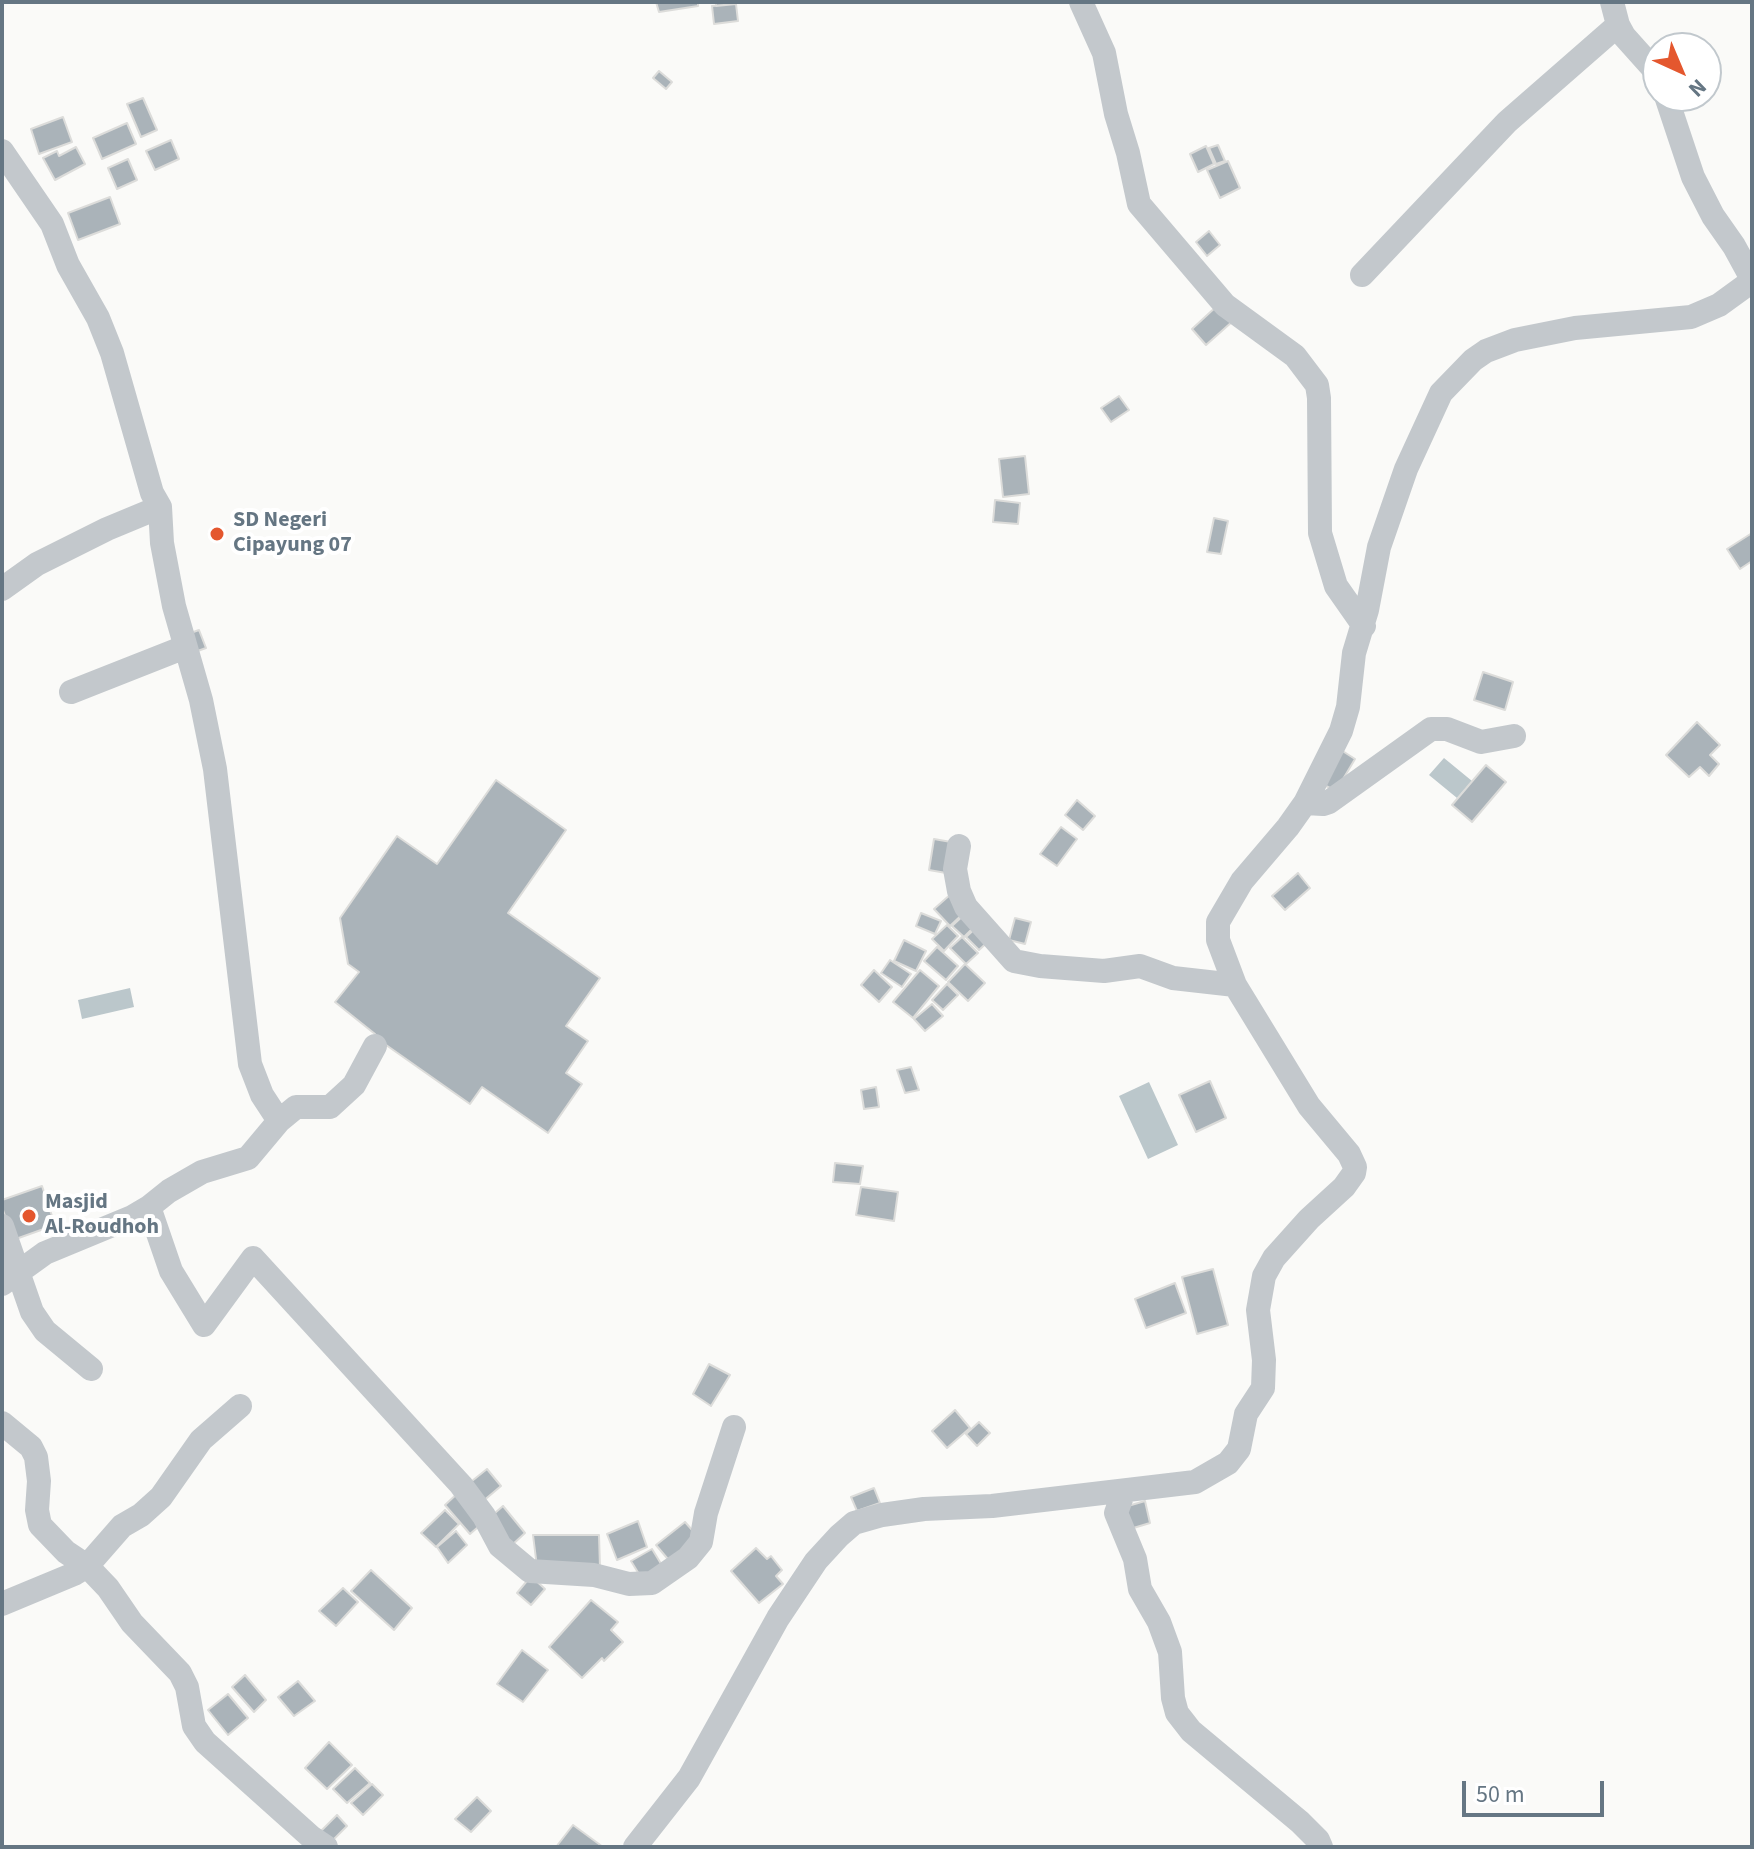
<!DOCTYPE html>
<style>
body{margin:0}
#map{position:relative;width:1754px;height:1849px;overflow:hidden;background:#fafaf8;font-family:"Source Sans 3",sans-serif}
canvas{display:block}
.frame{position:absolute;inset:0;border:4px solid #657683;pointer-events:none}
.north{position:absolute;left:1642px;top:32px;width:80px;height:80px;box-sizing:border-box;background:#fff;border:2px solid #c1c8cd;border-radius:50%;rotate:136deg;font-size:22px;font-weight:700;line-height:32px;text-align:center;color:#657683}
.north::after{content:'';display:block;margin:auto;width:28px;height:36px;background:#e4572e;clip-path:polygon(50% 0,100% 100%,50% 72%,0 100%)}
.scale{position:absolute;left:1462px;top:1781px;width:142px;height:36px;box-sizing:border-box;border:4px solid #657683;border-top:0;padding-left:10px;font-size:24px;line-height:28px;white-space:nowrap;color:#657683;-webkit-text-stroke:6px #fff;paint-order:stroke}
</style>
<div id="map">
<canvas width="1754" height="1849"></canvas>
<div class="frame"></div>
<div class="north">N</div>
<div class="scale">50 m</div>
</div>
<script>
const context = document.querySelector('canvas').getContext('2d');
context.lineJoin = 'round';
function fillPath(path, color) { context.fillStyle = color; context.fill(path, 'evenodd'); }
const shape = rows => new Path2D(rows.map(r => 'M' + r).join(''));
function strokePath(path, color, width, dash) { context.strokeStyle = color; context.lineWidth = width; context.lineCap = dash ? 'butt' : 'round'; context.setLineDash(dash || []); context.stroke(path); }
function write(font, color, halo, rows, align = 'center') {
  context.font = font + ' "Source Sans 3",sans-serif'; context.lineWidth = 8; context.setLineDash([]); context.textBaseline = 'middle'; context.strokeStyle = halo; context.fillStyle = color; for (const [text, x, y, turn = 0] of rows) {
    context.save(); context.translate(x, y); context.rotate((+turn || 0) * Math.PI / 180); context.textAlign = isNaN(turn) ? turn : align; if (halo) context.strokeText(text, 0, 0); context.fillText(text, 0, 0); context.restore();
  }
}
const water = shape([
 [1444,758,1472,781,1457,798,1429,775],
 [130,988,134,1007,82,1019,78,1000],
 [1149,1082,1178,1145,1148,1159,1119,1096]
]);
const building = shape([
 [656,2,698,2,698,6,659,12,656,2],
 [716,2,736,2,736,4,716,6,716,2],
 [736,4,738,21,714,24,712,6,736,4],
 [659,71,672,82,666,89,653,78,659,71],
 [143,98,157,130,141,137,127,104,143,98],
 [63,117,72,142,39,154,31,129,63,117],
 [127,123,136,144,102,159,93,138,127,123],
 [171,140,179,159,155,170,146,151,171,140],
 [1218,145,1225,161,1216,164,1209,148,1218,145],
 [1206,146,1214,164,1198,172,1190,154,1206,146],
 [76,147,85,164,55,180,43,158,57,151,59,156,76,147],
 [128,159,137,180,117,189,108,168,128,159],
 [1228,161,1240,188,1220,198,1207,170,1228,161],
 [110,197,120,224,78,240,68,213,110,197],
 [1209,231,1220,245,1207,256,1196,242,1209,231],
 [1218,305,1233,321,1206,345,1192,329,1218,305],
 [1119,396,1129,410,1111,422,1101,408,1119,396],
 [1025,456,1029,494,1003,497,999,459,1025,456],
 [995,500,1020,503,1018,524,993,522,995,500],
 [1214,518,1228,521,1221,554,1207,552,1214,518],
 [1752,533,1752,561,1740,569,1727,549,1752,533],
 [199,630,206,648,192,653,185,635,199,630],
 [1483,672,1513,682,1505,710,1474,700,1483,672],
 [1697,722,1720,745,1710,755,1719,764,1709,776,1700,767,1689,777,1666,755,1697,722],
 [1341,750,1355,759,1336,791,1322,784,1341,750],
 [1486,765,1506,782,1472,822,1452,805,1486,765],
 [496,780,566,830,508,913,600,978,566,1026,588,1041,566,1073,582,1084,548,1133,482,1087,470,1104,379,1040,375,1034,335,1002,359,972,348,964,340,918,397,836,437,864,496,780],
 [1077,800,1095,816,1083,830,1065,815,1077,800],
 [1061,827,1077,839,1057,866,1040,854,1061,827],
 [934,839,951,842,946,873,929,870,934,839],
 [1298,873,1310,888,1285,910,1272,896,1298,873],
 [951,894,967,910,950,926,934,909,951,894],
 [967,912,978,923,964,937,952,926,967,912],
 [921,913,941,921,935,934,916,926,921,913],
 [1015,918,1031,922,1025,944,1009,940,1015,918],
 [947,925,958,936,944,951,932,939,947,925],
 [979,925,992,938,979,950,966,937,979,925],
 [962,937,978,953,966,964,950,948,962,937],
 [904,940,926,951,916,971,894,961,904,940],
 [937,947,958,966,946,980,924,961,937,947],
 [890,960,911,974,902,987,881,973,890,960],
 [965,964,985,983,968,1001,948,982,965,964],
 [874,970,892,987,879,1002,861,985,874,970],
 [920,970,939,986,913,1018,893,1002,920,970],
 [947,984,958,995,943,1010,932,1000,947,984],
 [932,1004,943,1016,925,1031,914,1019,932,1004],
 [911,1067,919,1090,905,1093,897,1070,911,1067],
 [1210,1081,1226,1118,1196,1132,1179,1095,1210,1081],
 [876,1087,879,1107,864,1109,861,1090,876,1087],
 [835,1163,863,1166,860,1184,833,1182,835,1163],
 [42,1186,55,1225,13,1240,2,1207,2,1200,42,1186],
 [861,1187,898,1192,894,1221,856,1215,861,1187],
 [1213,1269,1228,1325,1197,1334,1182,1277,1213,1269],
 [1175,1283,1186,1313,1146,1328,1135,1299,1175,1283],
 [709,1364,730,1375,711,1406,693,1394,709,1364],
 [955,1410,970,1428,947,1448,932,1431,955,1410],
 [979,1422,990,1433,977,1446,966,1434,979,1422],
 [487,1469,501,1486,482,1502,467,1485,487,1469],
 [874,1488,880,1503,857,1511,851,1497,874,1488],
 [460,1491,485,1521,470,1534,445,1505,460,1491],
 [1145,1501,1150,1523,1130,1529,1121,1508,1145,1501],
 [503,1506,525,1533,511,1546,488,1519,503,1506],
 [445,1510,459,1524,436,1547,421,1533,445,1510],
 [638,1521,647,1547,617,1560,607,1534,638,1521],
 [685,1522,700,1539,672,1564,656,1545,685,1522],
 [456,1531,467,1545,448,1563,437,1547,456,1531],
 [533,1535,599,1535,600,1568,537,1567,533,1535],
 [756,1548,767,1559,771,1556,782,1570,776,1576,783,1584,759,1603,731,1571,756,1548],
 [652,1549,663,1567,642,1579,631,1561,652,1549],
 [371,1570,412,1608,394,1630,351,1591,371,1570],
 [531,1576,545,1589,531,1605,517,1593,531,1576],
 [343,1588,358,1602,336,1626,319,1611,343,1588],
 [591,1600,618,1622,611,1630,623,1642,604,1661,602,1658,582,1678,549,1647,591,1600],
 [522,1650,548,1670,523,1702,497,1684,522,1650],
 [245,1675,266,1700,254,1712,232,1687,245,1675],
 [298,1681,315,1701,294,1716,278,1697,298,1681],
 [228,1694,248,1718,228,1735,208,1710,228,1694],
 [329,1742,352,1765,327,1789,305,1768,329,1742],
 [355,1768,370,1783,347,1803,333,1789,355,1768],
 [372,1784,383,1795,363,1815,351,1803,372,1784],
 [477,1797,491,1811,471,1832,455,1819,477,1797],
 [337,1815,347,1826,331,1842,321,1831,337,1815],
 [573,1825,603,1847,556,1847,573,1825]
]);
const minor = shape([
 [1081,2,1104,53,1116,114,1128,153,1139,204,1225,305,1295,356,1317,385,1319,398,1320,533,1336,586,1364,626],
 [1612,2,1618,25,1624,36,1658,74],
 [1666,96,1693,177,1713,216,1734,246,1752,279],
 [2,151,52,224,68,265,98,318,112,353,152,493,160,507,162,543,174,606,201,700,215,769,250,1064,262,1095,279,1121],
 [1362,275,1507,122,1618,25],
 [2,589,37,564,107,529,160,507],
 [71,692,185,647],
 [1305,803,1323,804,1329,802,1431,729,1447,729,1481,742,1514,736],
 [959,846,955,869,959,891,966,907,1014,961,1040,966,1104,971,1140,966,1173,978,1235,985],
 [149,1207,171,1271,204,1325,253,1258,461,1485,484,1516,500,1546,530,1571,594,1575,629,1584,652,1583,688,1558,701,1542,706,1513,734,1427],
 [2,1226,32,1312,45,1331,91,1369],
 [2,1284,45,1253,132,1217,149,1207,169,1191,202,1172,248,1158,279,1121,296,1107,330,1107,354,1085,375,1046],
 [2,1423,31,1447,36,1457,39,1481,37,1510,40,1525,66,1552,87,1566,108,1588,132,1623,180,1673,187,1687,194,1726,205,1742,311,1837,326,1847],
 [1124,1491,1116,1513,1135,1559,1140,1589,1159,1622,1170,1652,1173,1698,1177,1713,1191,1731,1300,1822,1318,1840,1321,1847],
 [2,1604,74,1574,87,1566,122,1526,141,1515,161,1497,201,1440,240,1406],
 [635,1847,689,1778,778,1618,816,1561,839,1536,854,1523,882,1515,924,1509,992,1506,1195,1482,1228,1463,1239,1449,1246,1414,1263,1388,1264,1360,1258,1310,1264,1276,1274,1258,1309,1219,1344,1187,1354,1173,1355,1167,1349,1154,1309,1106,1235,985,1218,940,1218,922,1242,881,1288,827,1305,803,1341,731,1348,707,1354,653,1367,610,1379,547,1406,469,1441,393,1473,360,1486,351,1515,340,1575,328,1691,317,1719,305,1752,281]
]);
const markers = [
 [217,534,8,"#e4572e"],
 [29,1216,8,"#e4572e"]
];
const poiNames = [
 ["SD Negeri",233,521],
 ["Cipayung 07",233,546],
 ["Masjid",45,1203],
 ["Al-Roudhoh",45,1228]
];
fillPath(water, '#bbc7cb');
fillPath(building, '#aab3b9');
strokePath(building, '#dcdcda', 2);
strokePath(minor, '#c3c8cc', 24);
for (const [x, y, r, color] of markers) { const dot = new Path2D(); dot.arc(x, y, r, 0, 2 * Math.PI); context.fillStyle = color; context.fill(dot); strokePath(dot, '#fff', 3); }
write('bold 22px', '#657683', '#fff', poiNames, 'left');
</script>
